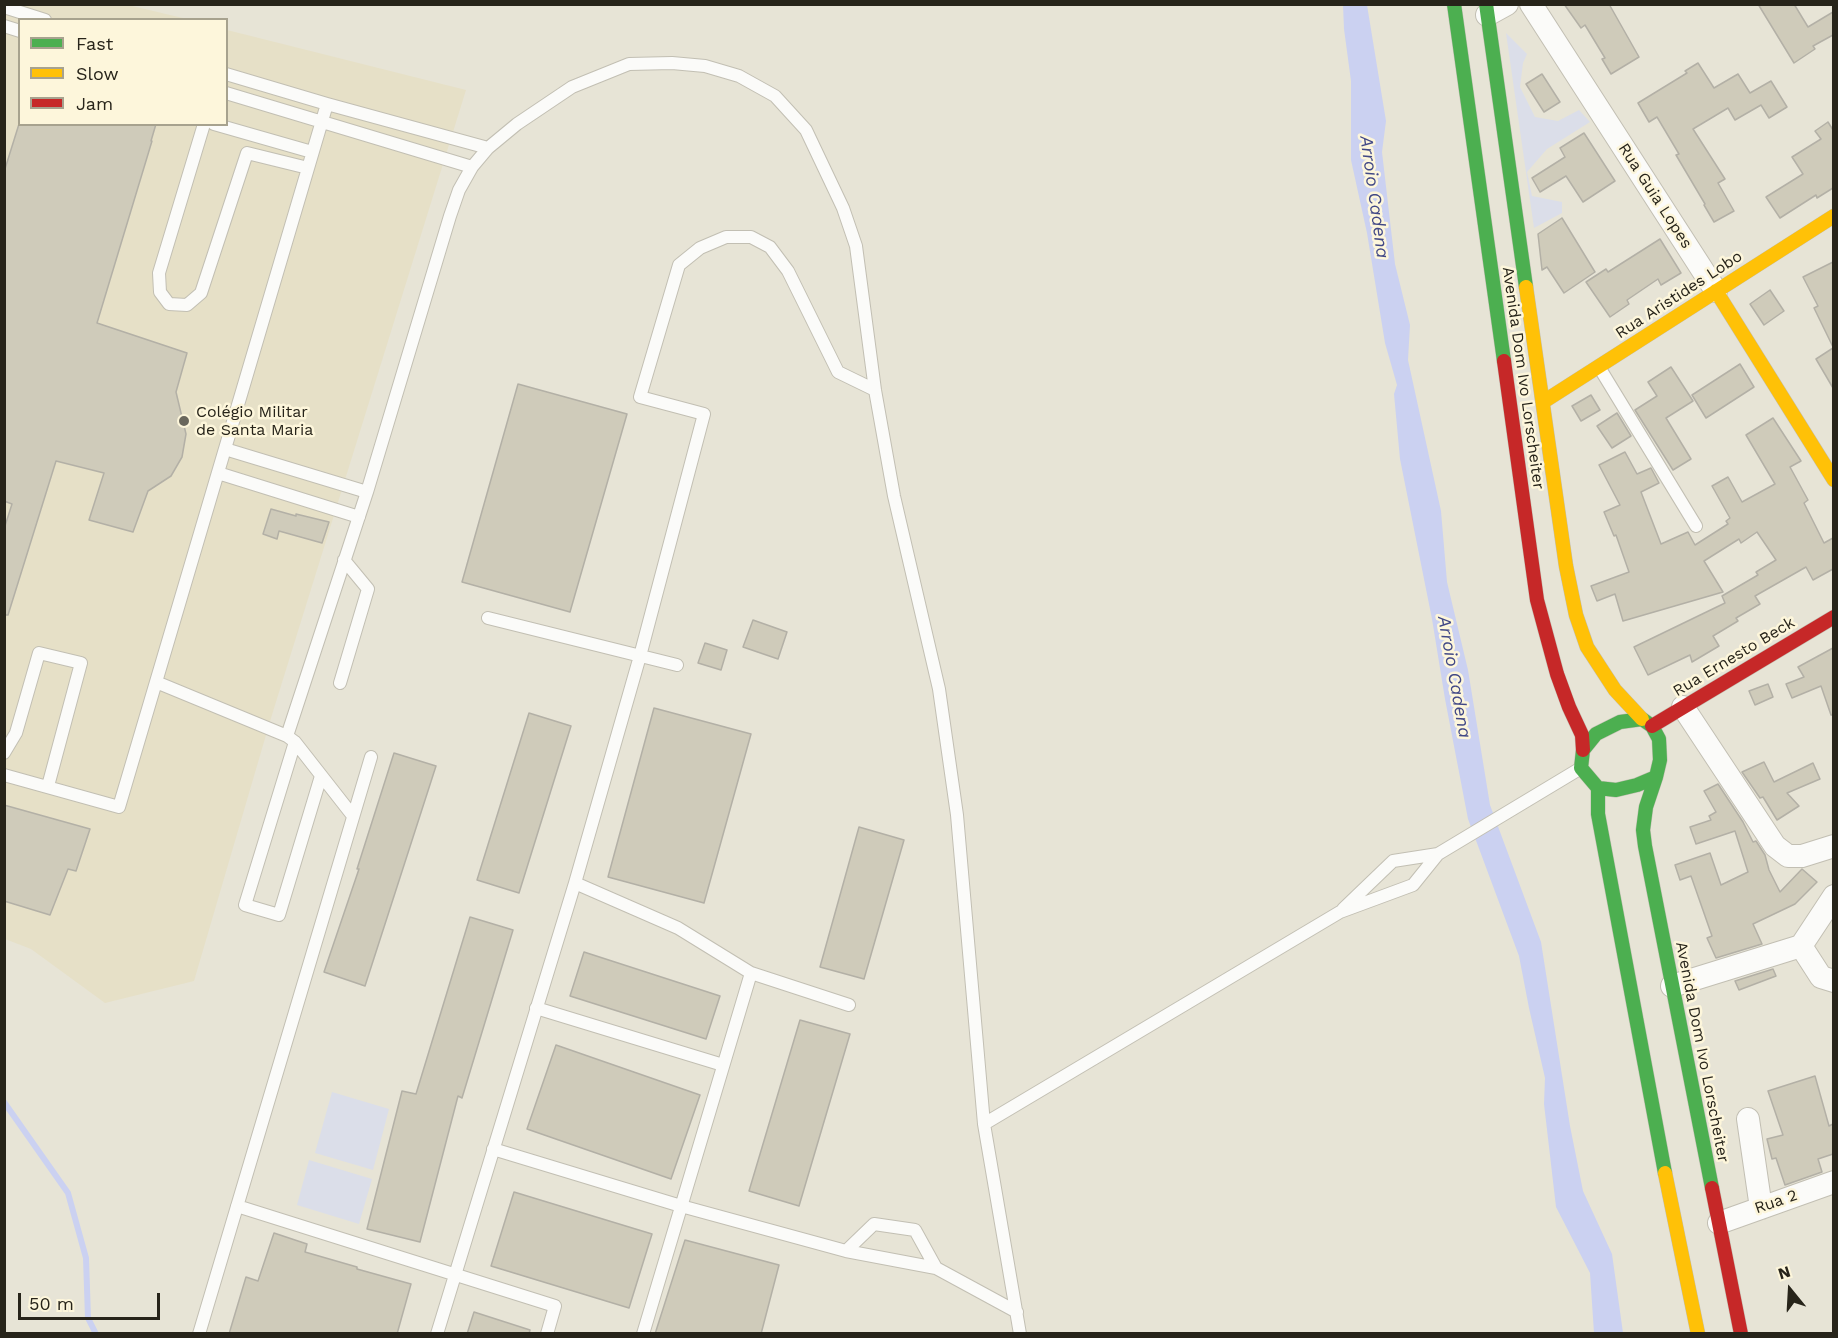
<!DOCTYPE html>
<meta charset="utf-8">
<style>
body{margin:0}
#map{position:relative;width:1838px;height:1338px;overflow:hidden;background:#e7e4d6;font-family:"Work Sans",sans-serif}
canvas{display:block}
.frame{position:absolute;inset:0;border:6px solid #27241a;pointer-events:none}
.legend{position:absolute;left:18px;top:18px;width:210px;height:108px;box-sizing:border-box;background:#fdf6db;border:2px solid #a7a28e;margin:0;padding:8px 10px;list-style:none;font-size:18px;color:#27241a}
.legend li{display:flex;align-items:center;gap:12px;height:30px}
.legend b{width:30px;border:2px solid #a7a28e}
.north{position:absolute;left:1760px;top:1260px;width:60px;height:60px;-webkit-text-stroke:4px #fdf6db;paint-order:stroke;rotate:342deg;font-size:16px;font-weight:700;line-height:24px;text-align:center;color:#27241a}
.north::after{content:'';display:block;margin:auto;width:21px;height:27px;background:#27241a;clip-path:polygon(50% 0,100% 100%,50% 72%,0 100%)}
.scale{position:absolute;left:18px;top:1293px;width:142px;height:27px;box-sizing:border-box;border:3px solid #27241a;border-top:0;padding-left:8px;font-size:18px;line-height:21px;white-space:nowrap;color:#27241a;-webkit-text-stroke:4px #fdf6db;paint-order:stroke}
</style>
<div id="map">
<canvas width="1838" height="1338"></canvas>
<div class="frame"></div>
<ul class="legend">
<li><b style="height:8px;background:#4caf50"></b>Fast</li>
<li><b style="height:8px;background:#ffc107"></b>Slow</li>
<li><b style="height:8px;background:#c62828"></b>Jam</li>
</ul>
<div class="north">N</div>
<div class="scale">50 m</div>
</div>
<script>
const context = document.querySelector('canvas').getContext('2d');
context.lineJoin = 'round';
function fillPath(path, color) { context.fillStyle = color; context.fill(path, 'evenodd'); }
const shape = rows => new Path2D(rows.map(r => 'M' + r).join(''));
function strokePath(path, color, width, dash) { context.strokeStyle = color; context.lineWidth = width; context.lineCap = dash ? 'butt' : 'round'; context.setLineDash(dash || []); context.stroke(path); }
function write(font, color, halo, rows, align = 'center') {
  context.font = font + ' "Work Sans",sans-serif'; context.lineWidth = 5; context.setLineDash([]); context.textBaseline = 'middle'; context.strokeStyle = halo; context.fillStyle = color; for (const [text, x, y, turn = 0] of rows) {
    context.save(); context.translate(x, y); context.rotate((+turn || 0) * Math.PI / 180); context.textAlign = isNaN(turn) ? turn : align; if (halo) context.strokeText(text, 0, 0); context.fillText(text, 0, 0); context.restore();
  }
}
const built = shape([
 [4,5,128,5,187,19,20,20,20,124,226,124,227,30,466,90,271,718,194,981,105,1003,31,949,5,939]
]);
const green = shape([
 [1506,33,1527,54,1523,63,1520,87,1535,117,1558,121,1579,110,1590,122,1547,149,1527,172,1532,196,1562,202,1562,213,1534,228],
 [332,1092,389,1109,373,1170,315,1153],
 [309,1160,372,1179,359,1224,297,1205]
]);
const water = shape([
 [1343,5,1367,5,1386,121,1382,152,1395,264,1410,325,1408,360,1441,511,1447,582,1468,670,1490,805,1541,942,1570,1126,1583,1191,1612,1254,1623,1333,1594,1333,1590,1273,1556,1207,1544,1104,1545,1078,1529,1008,1519,956,1468,819,1445,699,1432,619,1400,459,1394,394,1397,385,1385,343,1367,233,1351,160,1351,81,1344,29]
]);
const stream = shape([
 [4,1102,68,1193,86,1258,88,1318,96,1334]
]);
const building = shape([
 [1564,4,1609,4,1639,57,1611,74,1602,59,1605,58,1585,25,1581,28,1564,4],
 [1758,4,1794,4,1808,27,1833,12,1833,35,1813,46,1815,49,1794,63,1758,4],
 [1698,63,1714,88,1738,74,1750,93,1771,81,1787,107,1769,118,1761,105,1735,120,1728,108,1693,129,1725,179,1718,183,1734,211,1714,222,1704,205,1705,204,1676,155,1679,154,1657,117,1649,122,1638,103,1687,73,1685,71,1698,63],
 [1542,74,1560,102,1544,112,1526,84,1542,74],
 [1828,122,1833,130,1833,188,1817,198,1816,195,1780,218,1766,197,1803,174,1792,157,1821,139,1815,131,1828,122],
 [19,124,156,124,151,141,152,141,97,323,187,353,176,392,186,434,182,457,171,476,148,491,133,532,89,520,104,473,56,461,8,615,4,615,4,529,12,504,4,501,4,172,19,124],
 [1584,133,1615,181,1583,202,1566,176,1540,192,1532,178,1565,157,1560,148,1584,133],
 [1562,218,1595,272,1564,293,1547,267,1542,270,1538,234,1562,218],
 [1660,239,1681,273,1661,285,1658,279,1627,300,1629,304,1610,317,1586,282,1606,269,1608,272,1660,239],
 [1833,262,1833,347,1814,308,1818,306,1803,277,1833,262],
 [1770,290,1784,311,1764,325,1750,304,1770,290],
 [1833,348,1833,388,1816,359,1833,348],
 [1740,364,1754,387,1706,418,1692,395,1740,364],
 [1671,367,1693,401,1666,418,1691,459,1673,470,1635,410,1657,396,1648,382,1671,367],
 [518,384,627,414,570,612,462,582,518,384],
 [1591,395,1600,410,1581,421,1572,406,1591,395],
 [1617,413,1631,436,1612,448,1597,426,1617,413],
 [1773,418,1801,461,1790,467,1808,500,1804,503,1824,543,1833,538,1833,569,1813,580,1806,567,1755,596,1760,604,1736,618,1738,621,1713,636,1719,646,1692,662,1690,655,1648,675,1634,647,1725,603,1722,596,1758,575,1756,572,1776,560,1757,532,1741,543,1739,539,1704,561,1723,592,1623,621,1615,594,1597,601,1591,586,1629,572,1616,535,1614,536,1604,512,1620,505,1599,465,1625,452,1637,474,1651,468,1659,483,1641,492,1661,544,1688,532,1695,545,1728,524,1726,521,1730,518,1712,486,1728,477,1742,502,1775,484,1746,435,1773,418],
 [271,509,296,516,296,514,329,522,322,543,279,531,277,539,263,534,271,509],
 [753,620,787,632,778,659,743,647,753,620],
 [705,643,727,650,721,670,698,663,705,643],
 [1833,648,1833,715,1831,715,1821,686,1792,698,1786,684,1804,677,1798,667,1833,648],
 [1768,684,1773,697,1755,705,1749,691,1768,684],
 [654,708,751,734,704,903,608,877,654,708],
 [529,713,571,726,519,893,477,880,529,713],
 [394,753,436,766,365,986,324,972,359,869,357,869,394,753],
 [1764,762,1774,782,1813,763,1820,779,1787,793,1799,806,1777,820,1763,797,1760,798,1742,772,1764,762],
 [1718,784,1743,822,1753,842,1756,841,1765,855,1769,870,1780,892,1802,869,1817,882,1795,904,1753,924,1762,944,1716,958,1707,938,1712,936,1691,876,1680,880,1675,865,1710,853,1721,885,1748,872,1735,831,1696,844,1690,827,1711,820,1709,816,1716,812,1704,791,1718,784],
 [4,805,90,829,76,871,68,869,50,915,4,901,4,805],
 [859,827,904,840,864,979,820,967,859,827],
 [470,917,513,930,462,1098,458,1096,420,1242,367,1229,402,1091,416,1094,470,917],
 [584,952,720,996,706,1039,570,996,584,952],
 [1773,969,1776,976,1739,990,1735,981,1773,969],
 [800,1020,850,1034,799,1206,749,1191,800,1020],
 [556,1045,700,1095,671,1179,527,1129,556,1045],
 [1815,1076,1829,1126,1833,1124,1833,1154,1818,1159,1822,1172,1785,1185,1776,1158,1772,1159,1767,1139,1783,1135,1768,1091,1815,1076],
 [514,1192,652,1234,629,1308,491,1266,514,1192],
 [274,1233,307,1244,305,1252,357,1267,357,1269,411,1284,397,1334,229,1334,246,1277,258,1281,274,1233],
 [685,1240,779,1265,761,1334,655,1334,685,1240],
 [474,1312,530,1330,529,1334,467,1334,474,1312]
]);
const lane = shape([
 [4,7,45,20],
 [4,26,20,31],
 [226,74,327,104,488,148],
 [226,93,472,167],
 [204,124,159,273,160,292,169,304,187,305,201,293,247,153,308,168],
 [214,124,312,152],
 [1599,367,1696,526],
 [225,449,367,492],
 [218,473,359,517],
 [488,618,677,665],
 [156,682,287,736,295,742,353,816],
 [340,683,368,589,344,560],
 [287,736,367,492,450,216,459,190,472,167,488,148,517,124,572,87,629,64,672,63,705,66,739,76,775,96,806,130,843,208,856,246,875,390,894,496,939,689,957,815,984,1124,1020,1334],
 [295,742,245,905,279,915,321,776],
 [4,753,16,733,39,653,81,663,48,786],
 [4,775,119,807,327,104],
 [575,883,678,928,751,973,849,1005],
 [1343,909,1393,861,1438,854,1581,768],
 [536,1008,723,1065],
 [984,1124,1340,912,1413,885,1438,854],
 [493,1149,681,1206,846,1251,936,1268,1017,1312],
 [237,1206,555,1306,547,1334],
 [846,1251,874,1224,915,1230,936,1268],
 [199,1334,371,757],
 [437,1334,575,883,640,656,704,414,640,397,679,265,700,248,726,237,751,237,770,247,788,271,838,372,875,390],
 [643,1334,751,973]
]);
const street = shape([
 [1531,4,1716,291],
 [1487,15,1507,4],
 [1683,707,1775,846,1788,856,1802,856,1834,846],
 [1801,946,1821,977,1834,981],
 [1672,986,1801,946,1834,896],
 [1748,1119,1761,1208],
 [1719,1223,1834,1182]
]);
const fast = shape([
 [1454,4,1504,361],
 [1486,4,1526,287],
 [1642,719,1652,726,1659,739,1660,760,1656,777,1637,785,1616,790,1598,788,1581,768,1583,750,1596,734,1620,722,1642,719],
 [1656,777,1646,807,1643,830,1645,846,1712,1188],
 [1598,788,1598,814,1665,1173]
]);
const slow = shape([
 [1526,287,1566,566,1576,615,1587,647,1615,690,1642,719],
 [1716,291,1834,480],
 [1543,402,1834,216],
 [1665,1173,1698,1334]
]);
const jam = shape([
 [1504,361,1537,600,1557,674,1569,707,1582,735,1583,750],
 [1652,726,1834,617],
 [1712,1188,1741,1334]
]);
const markers = [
 [184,421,6,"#6a675c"]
];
const streetNames = [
 ["Rua Guia Lopes",1655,196,57],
 ["Rua Aristides Lobo",1679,295,-33],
 ["Avenida Dom Ivo Lorscheiter",1523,378,82],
 ["Rua Ernesto Beck",1734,657,-31],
 ["Avenida Dom Ivo Lorscheiter",1702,1052,79],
 ["Rua 2",1776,1202,-19]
];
const poiNames = [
 ["Colégio Militar",196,412],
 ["de Santa Maria",196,430]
];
const waterNames = [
 ["Arroio Cadena",1374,197,82],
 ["Arroio Cadena",1454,677,80]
];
fillPath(built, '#e6e0c7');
fillPath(green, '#dbdee9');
fillPath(water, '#cbd1f1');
strokePath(stream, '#cbd1f1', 6);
fillPath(building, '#cfcbba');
strokePath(building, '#b3b0a6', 1.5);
strokePath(lane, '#c2bfb3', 14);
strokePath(street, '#c2bfb3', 24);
strokePath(fast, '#c2bfb3', 15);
strokePath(slow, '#c2bfb3', 15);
strokePath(jam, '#c2bfb3', 15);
strokePath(lane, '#fbfbf9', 12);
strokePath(street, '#fbfbf9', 22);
strokePath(fast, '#4caf50', 14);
strokePath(slow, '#ffc107', 14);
strokePath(jam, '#c62828', 14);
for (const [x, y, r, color] of markers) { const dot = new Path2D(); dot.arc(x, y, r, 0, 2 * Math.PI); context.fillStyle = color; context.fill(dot); strokePath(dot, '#fdf6db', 2); }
write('16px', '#27241a', '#fdf6db', streetNames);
write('16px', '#27241a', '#fdf6db', poiNames, 'left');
write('italic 18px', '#414886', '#fdf6db', waterNames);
</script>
